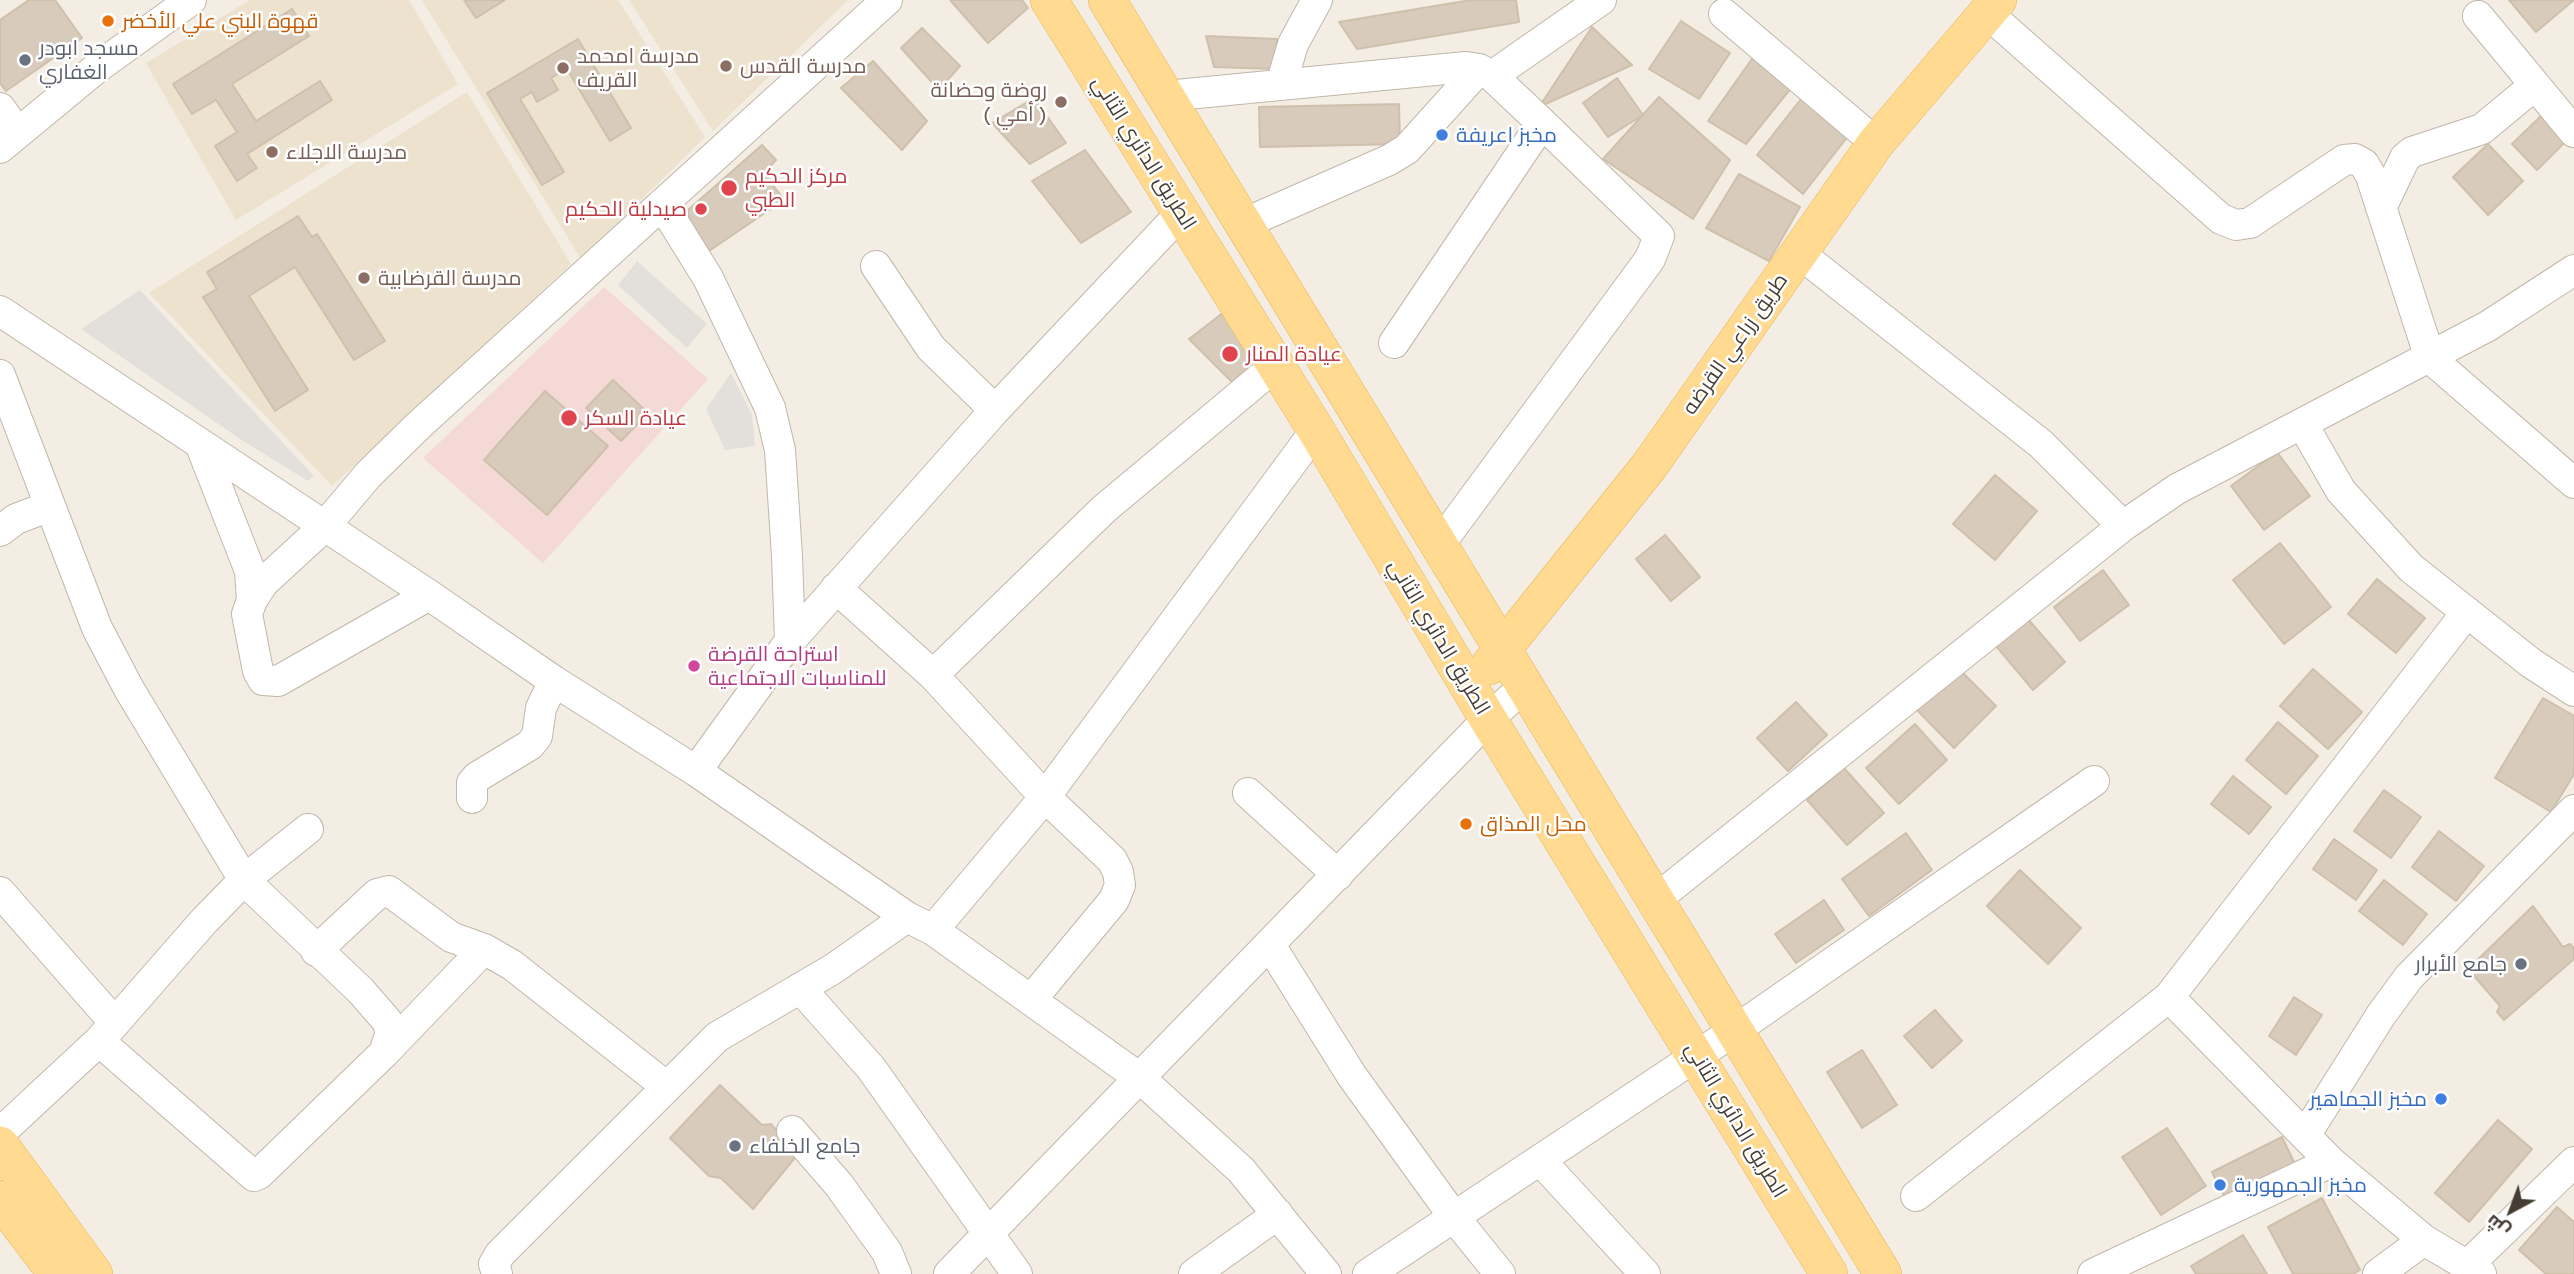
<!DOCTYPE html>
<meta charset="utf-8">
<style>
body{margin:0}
#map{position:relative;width:2574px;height:1274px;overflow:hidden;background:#f3ede4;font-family:"Golos Text",Cairo,sans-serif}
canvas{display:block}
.north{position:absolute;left:2476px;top:1176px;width:70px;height:70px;-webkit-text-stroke:5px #fff;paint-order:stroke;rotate:221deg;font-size:19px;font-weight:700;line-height:28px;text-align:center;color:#453d33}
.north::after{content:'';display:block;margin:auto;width:24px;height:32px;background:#453d33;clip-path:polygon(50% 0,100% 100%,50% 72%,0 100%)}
</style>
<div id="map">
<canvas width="2574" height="1274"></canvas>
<div class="north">ش</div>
</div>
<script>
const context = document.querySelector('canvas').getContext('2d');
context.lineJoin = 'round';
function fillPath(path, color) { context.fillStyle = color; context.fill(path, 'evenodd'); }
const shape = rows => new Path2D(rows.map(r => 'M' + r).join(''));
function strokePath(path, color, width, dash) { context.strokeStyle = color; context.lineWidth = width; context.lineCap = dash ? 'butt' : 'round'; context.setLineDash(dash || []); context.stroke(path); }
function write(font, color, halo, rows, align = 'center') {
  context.font = font + ' "Golos Text",Cairo,sans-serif'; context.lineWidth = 5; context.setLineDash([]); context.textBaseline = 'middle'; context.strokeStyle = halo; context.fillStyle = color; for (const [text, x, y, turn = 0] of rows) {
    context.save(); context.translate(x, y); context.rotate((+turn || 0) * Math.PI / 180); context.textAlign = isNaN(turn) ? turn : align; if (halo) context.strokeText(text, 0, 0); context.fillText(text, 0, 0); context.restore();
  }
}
const education = shape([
 [250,0,409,0,458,84,236,220,146,63],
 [422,0,618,0,705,137,581,259],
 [629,0,848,0,713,131],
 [467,92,571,264,332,486,149,293]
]);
const medical = shape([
 [604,287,708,379,543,563,423,458]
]);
const parking = shape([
 [637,261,707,324,687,348,618,285],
 [140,290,314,476,308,481,240,439,81,329],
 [731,373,752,415,755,446,725,450,706,409]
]);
const building = shape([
 [29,0,55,0,82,38,6,91,0,83,0,20,29,0],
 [464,0,505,0,476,18,464,0],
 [950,0,1022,0,1028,8,988,43,950,0],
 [1471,0,1516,0,1519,22,1357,49,1339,22,1471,0],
 [2509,0,2574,0,2536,32,2509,0],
 [292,9,309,36,232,84,256,121,320,81,332,100,247,154,257,168,237,181,215,146,237,132,216,100,192,114,173,84,292,9],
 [1681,21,1730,53,1699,99,1649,69,1681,21],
 [1592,27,1632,65,1539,107,1592,27],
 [922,28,960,66,939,90,901,48,922,28],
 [1206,36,1277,39,1276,69,1214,67,1206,36],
 [578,39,631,128,610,141,567,69,551,78,558,90,537,102,532,92,520,99,564,172,542,185,487,93,578,39],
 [1754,56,1796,82,1746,144,1708,121,1754,56],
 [873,61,927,121,902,150,841,88,873,61],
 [1617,78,1643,115,1608,137,1583,103,1617,78],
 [1805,94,1852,131,1803,194,1757,155,1805,94],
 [1659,97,1730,160,1693,219,1603,159,1659,97],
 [1034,98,1066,143,1030,164,992,123,1034,98],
 [1399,104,1400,144,1260,147,1259,107,1399,104],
 [2542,115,2567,140,2537,170,2512,144,2542,115],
 [2488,144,2523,181,2488,215,2453,177,2488,144],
 [762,145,776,160,764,173,784,200,709,251,690,221,688,210,762,145],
 [1085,150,1131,212,1081,243,1032,181,1085,150],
 [1739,174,1800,207,1769,261,1706,228,1739,174],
 [298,216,312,237,317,234,385,341,354,360,295,267,249,296,308,390,275,411,203,297,217,289,207,272,298,216],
 [1228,309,1264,368,1241,391,1189,339,1228,309],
 [613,380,648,413,621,441,586,408,613,380],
 [545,391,608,446,547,515,484,460,545,391],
 [2277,452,2310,496,2264,530,2231,486,2277,452],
 [1995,475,2037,511,1995,560,1953,524,1995,475],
 [1665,535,1700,577,1671,601,1636,559,1665,535],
 [2280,543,2331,607,2284,644,2233,580,2280,543],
 [2103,570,2129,605,2080,641,2054,607,2103,570],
 [2377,579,2425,618,2396,653,2348,614,2377,579],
 [2028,619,2065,662,2033,690,1996,646,2028,619],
 [1958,668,1996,706,1954,748,1916,709,1958,668],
 [2313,669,2362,712,2328,749,2280,706,2313,669],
 [2543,698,2574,716,2574,774,2551,812,2495,778,2543,698],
 [1796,702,1827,735,1788,771,1757,738,1796,702],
 [2278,722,2318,756,2286,794,2246,760,2278,722],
 [1915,724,1947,760,1899,804,1866,768,1915,724],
 [1844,768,1884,813,1847,845,1807,800,1844,768],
 [2233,776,2271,807,2249,834,2211,804,2233,776],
 [2384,790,2421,817,2391,858,2354,831,2384,790],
 [2439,831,2484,866,2456,901,2412,867,2439,831],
 [1906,833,1932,870,1869,916,1842,879,1906,833],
 [2334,839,2377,870,2356,900,2313,869,2334,839],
 [2020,870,2081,928,2048,964,1987,906,2020,870],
 [2384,880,2427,914,2403,945,2359,911,2384,880],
 [1824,900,1844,930,1796,963,1775,934,1824,900],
 [2533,906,2563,947,2570,944,2574,948,2574,959,2504,1020,2497,1012,2500,1006,2468,969,2533,906],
 [2294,997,2322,1015,2296,1055,2269,1036,2294,997],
 [1935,1010,1962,1041,1932,1068,1904,1036,1935,1010],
 [1862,1050,1897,1105,1862,1128,1827,1072,1862,1050],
 [720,1085,762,1125,771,1124,798,1154,753,1209,721,1178,709,1176,670,1138,720,1085],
 [2498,1120,2532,1149,2469,1222,2435,1193,2498,1120],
 [2167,1128,2206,1186,2161,1215,2122,1157,2167,1128],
 [2282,1137,2295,1164,2225,1198,2212,1172,2282,1137],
 [2322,1198,2360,1270,2353,1274,2293,1274,2268,1227,2322,1198],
 [2557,1207,2574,1222,2574,1274,2546,1274,2519,1250,2557,1207],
 [2243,1235,2267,1274,2196,1274,2191,1266,2243,1235]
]);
const minor = shape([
 [1986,12,2221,219,2236,225,2250,223,2344,160,2355,159,2364,164,2371,176,2430,358,2574,483],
 [1724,14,1876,143],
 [2478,16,2574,132],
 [1492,76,1601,0],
 [1281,85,1293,44,1317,0],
 [1166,96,1466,67,1479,69,1492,76,1542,123],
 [0,108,17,132],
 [0,148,98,67,191,0],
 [662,204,708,278,770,408,780,450,787,556,790,641,696,771],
 [2381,208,2405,158,2412,152,2482,129,2535,85],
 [1243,224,1389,160,1407,149,1479,69],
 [1799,253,2041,444,2123,526],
 [876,266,931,348,995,410],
 [0,311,429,595,554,681,696,771,907,917,933,930,1141,1079,1241,1170,1326,1274],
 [1394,343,1542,123,1659,236,1650,259,1439,545],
 [0,375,97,628,129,689,244,880,361,991,387,1021,391,1032,384,1053],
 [2303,425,2341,491,2411,568,2531,663,2574,691],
 [201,446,250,571,252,600],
 [0,531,16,519,50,506],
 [836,588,933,675,1045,797,1112,860,1118,872,1120,885,1114,900,1031,1000],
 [429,595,278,681,263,680,258,671,247,614,252,600,263,583,325,526,368,475,418,426,887,0],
 [790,641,995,410,1182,212],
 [933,675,1104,509,1275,366],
 [1248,793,1338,875],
 [472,798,472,783,477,777,530,745,537,736,541,708,554,681],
 [0,892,115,1023],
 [1655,900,2123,526,2177,489,2488,326,2574,270],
 [933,930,1045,797,1316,430],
 [1270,945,1352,1076,1454,1217,1500,1274],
 [316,951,377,894,389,891,451,937,484,949,512,965,667,1087],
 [800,988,871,1068,1017,1274],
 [2169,997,2331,1162,2424,1240,2481,1274],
 [99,1041,254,1176,259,1174,384,1053,484,949],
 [792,1131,839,1185,887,1252,896,1274],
 [0,1133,99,1041,204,921,244,880,308,829],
 [2306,1134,2381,1015,2409,977,2574,810],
 [1540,1160,1645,1274],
 [1916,1196,2169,997,2467,612],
 [2468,1265,2574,1162],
 [497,1274,494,1264,500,1254,717,1037,833,969,907,917],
 [949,1274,1488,719,1525,686],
 [1194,1274,1278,1214],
 [1368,1274,1734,1031,2094,781],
 [2093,1274,2331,1162],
 [2378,1274,2424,1240]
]);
const major = shape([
 [1049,0,1316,430,1488,719,1829,1274],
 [1107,0,1883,1274],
 [1489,666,1650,465,1876,143,1998,0],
 [0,1145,94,1274],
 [0,1199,57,1274]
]);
const markers = [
 [108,21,7,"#e8710a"],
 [25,60,7,"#6b7280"],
 [726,66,7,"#8d6e63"],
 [563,68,7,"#8d6e63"],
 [1061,102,7,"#8d6e63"],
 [1442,135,7,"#3f7fe0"],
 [272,152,7,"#8d6e63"],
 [729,188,9,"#e0444e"],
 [701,209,7,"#e0444e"],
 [364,278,7,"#8d6e63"],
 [1230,354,9,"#e0444e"],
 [569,418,9,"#e0444e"],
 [694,666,7,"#d1479c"],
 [1466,824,7,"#e8710a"],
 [2521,964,7,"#6b7280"],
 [2441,1099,7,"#3f7fe0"],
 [735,1146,7,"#6b7280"],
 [2220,1185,7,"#3f7fe0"]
];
const foodNames = [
 ["قهوة البني علي الأخضر",122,21],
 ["محل المذاق",1480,824]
];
const worshipNames = [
 ["مسجد ابودر",39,48],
 ["الغفاري",39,72],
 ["جامع الأبرار",2507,964,"right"],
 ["جامع الخلفاء",749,1146]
];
const educationNames = [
 ["مدرسة امحمد",577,56],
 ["القريف",577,80],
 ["مدرسة القدس",740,66],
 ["روضة وحضانة",1047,90,"right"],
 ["( أمي )",1047,114,"right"],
 ["مدرسة الاجلاء",286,152],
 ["مدرسة القرضابية",378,278]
];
const shopNames = [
 ["مخبز اعريفة",1456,135],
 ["مخبز الجماهير",2427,1099,"right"],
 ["مخبز الجمهورية",2234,1185]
];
const streetNames = [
 ["الطريق الدائري الثاني",1144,153,58],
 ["طريق زراعي القرضه",1735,344,-55],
 ["الطريق الدائري الثاني",1439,637,59],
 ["الطريق الدائري الثاني",1736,1120,59]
];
const healthNames = [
 ["مركز الحكيم",745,176],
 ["الطبي",745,200],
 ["صيدلية الحكيم",687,209,"right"],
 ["عيادة المنار",1246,354],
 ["عيادة السكر",585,418]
];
const hotelNames = [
 ["استراحة القرضة",708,654],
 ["للمناسبات الاجتماعية",708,678]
];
fillPath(education, '#ece2cd');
fillPath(medical, '#f4d9d6');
fillPath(parking, '#e3e0dc');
fillPath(building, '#d8cbbc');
strokePath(building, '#cfc0ac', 2);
strokePath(minor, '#c1b7a9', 32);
strokePath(major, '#e8b75d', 38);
strokePath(minor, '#fff', 30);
strokePath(major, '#ffda90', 37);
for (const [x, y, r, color] of markers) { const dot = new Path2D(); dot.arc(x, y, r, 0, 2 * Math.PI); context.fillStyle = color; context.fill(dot); strokePath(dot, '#fff', 2.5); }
write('21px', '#c56008', '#fff', foodNames, 'left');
write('21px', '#5b616d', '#fff', worshipNames, 'left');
write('21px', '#785e54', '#fff', educationNames, 'left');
write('21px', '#366cbe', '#fff', shopNames, 'left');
write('21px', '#453d33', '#fff', streetNames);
write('21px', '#be3a42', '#fff', healthNames, 'left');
write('21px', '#b23c85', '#fff', hotelNames, 'left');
</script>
